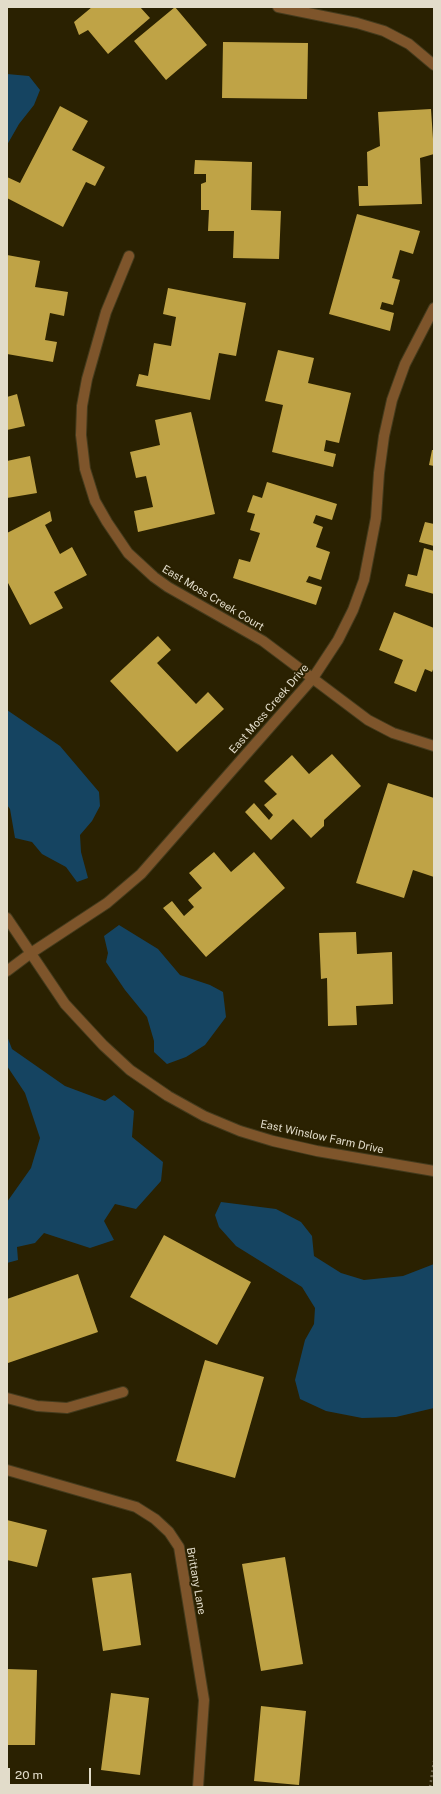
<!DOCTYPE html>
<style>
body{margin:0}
#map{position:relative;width:441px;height:1794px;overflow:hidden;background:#2a2101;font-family:"Public Sans",sans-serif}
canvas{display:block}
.frame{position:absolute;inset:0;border:8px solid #e2dcca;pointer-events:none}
.scale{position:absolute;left:8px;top:1768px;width:83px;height:18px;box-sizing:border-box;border:2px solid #e2dcca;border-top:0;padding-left:5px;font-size:12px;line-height:14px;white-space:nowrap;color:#e2dcca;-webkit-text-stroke:3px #2a2101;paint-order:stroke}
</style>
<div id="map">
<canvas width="441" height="1794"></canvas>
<div class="frame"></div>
<div class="scale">20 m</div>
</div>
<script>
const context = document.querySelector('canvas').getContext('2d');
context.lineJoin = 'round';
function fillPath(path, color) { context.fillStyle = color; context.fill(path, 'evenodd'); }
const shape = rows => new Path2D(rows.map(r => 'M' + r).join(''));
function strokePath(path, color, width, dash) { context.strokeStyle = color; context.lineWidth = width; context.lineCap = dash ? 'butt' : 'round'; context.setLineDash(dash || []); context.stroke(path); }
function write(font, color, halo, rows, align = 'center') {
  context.font = font + ' "Public Sans",sans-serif'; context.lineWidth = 4; context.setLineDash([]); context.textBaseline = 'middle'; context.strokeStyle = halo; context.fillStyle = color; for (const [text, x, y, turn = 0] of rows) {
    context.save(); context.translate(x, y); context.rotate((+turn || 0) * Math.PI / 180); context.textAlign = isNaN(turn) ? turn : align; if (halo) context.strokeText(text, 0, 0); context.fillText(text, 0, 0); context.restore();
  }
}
const water = shape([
 [7,74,29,76,40,90,34,105,19,124,7,145],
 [7,710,60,746,99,792,100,806,92,821,80,835,81,852,88,878,77,882,66,867,42,854,32,842,15,838,10,809,7,805],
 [119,925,158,949,180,975,210,985,223,992,226,1017,205,1045,186,1057,167,1064,154,1052,154,1041,147,1017,125,990,106,962,108,953,104,936],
 [7,1036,12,1049,65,1086,105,1101,114,1095,134,1111,132,1137,163,1162,161,1181,136,1209,115,1204,104,1221,114,1240,90,1248,44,1233,35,1243,17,1247,18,1260,7,1263,7,1202,31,1168,40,1138,25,1093,7,1066],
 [221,1202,276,1209,301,1222,312,1236,314,1256,341,1273,364,1280,403,1276,434,1264,434,1408,396,1417,362,1418,326,1411,300,1399,295,1380,305,1340,314,1324,315,1308,302,1287,236,1246,219,1227,215,1215]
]);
const building = shape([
 [92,7,140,7,150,18,108,54,88,30,79,35,74,22],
 [175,7,207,45,166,80,134,41],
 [223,42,308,43,307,99,222,98],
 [60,106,88,121,72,150,105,167,95,186,86,182,63,227,7,198,7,177,20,183],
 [431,109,434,154,420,158,422,204,359,206,358,186,368,186,367,152,380,146,378,112],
 [195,160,252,162,251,210,281,211,279,259,233,258,234,231,208,231,209,210,201,210,201,184,206,182,206,174,194,174],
 [357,214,420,231,413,254,400,250,392,278,400,280,393,305,382,302,380,309,394,313,390,331,329,314],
 [7,255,40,261,35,287,68,292,64,316,50,313,45,340,57,342,53,362,7,354],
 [168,288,246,303,236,356,219,353,210,400,136,386,139,374,148,376,154,343,171,346,176,317,163,314],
 [278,350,314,358,308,383,351,393,339,443,326,440,324,451,336,454,333,467,272,452,283,405,265,401],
 [17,394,25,426,7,430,7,397],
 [191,412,215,514,138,532,134,511,153,507,146,476,136,478,130,452,160,445,155,420],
 [432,450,434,450,434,466,429,465],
 [30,456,37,493,7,498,7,461],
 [267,482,337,504,332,520,316,515,313,523,323,527,316,547,330,552,321,580,309,576,306,582,322,587,316,605,233,578,239,559,250,562,260,533,250,530,255,514,247,512,253,495,262,498],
 [50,511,52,521,45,525,60,554,72,547,87,575,54,592,63,608,30,625,7,581,7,533],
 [425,522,434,524,434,546,419,542],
 [424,548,434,551,434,594,405,586,408,574,417,576],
 [394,612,434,628,434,667,432,672,425,669,416,692,394,683,403,660,379,650],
 [158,636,171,650,157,663,196,704,208,692,224,709,177,752,110,681],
 [332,754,361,786,324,820,324,826,311,838,293,819,271,840,245,812,254,803,269,820,273,815,264,805,277,794,264,781,292,755,309,774],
 [388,783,434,798,434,877,413,870,404,898,356,883],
 [214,852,231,872,254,852,285,888,206,957,163,908,172,901,184,916,194,907,188,900,202,888,189,873],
 [356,932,357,954,392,952,393,1004,356,1006,357,1025,328,1026,327,978,321,979,319,933],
 [164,1235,251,1282,217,1345,130,1297],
 [78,1274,98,1332,8,1363,7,1359,7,1299],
 [205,1360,264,1377,235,1478,176,1461],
 [7,1520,47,1530,37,1567,7,1560],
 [285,1557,303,1664,261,1671,242,1564],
 [131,1573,141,1645,103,1651,92,1578],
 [7,1669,37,1670,35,1745,7,1745],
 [111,1693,149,1698,140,1775,101,1770],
 [261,1706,306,1711,299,1785,254,1781]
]);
const path = shape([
 [430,1787,434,1761]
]);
const minor = shape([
 [278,7,357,23,384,31,409,44,434,65],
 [129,256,106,312,87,379,82,406,81,435,85,469,95,501,107,522,128,553,154,577,168,587,263,641,368,720,393,733,434,746],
 [7,918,65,1004,103,1045,130,1070,168,1096,204,1116,240,1131,273,1141,317,1151,434,1171],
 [7,971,31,953,107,903,141,874,313,678,338,640,353,610,364,580,376,518,379,473,384,436,392,400,405,364,434,308],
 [7,1398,37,1406,67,1408,123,1392],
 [7,1470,136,1507,155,1519,169,1532,179,1547,204,1700,198,1787]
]);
const streetNames = [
 ["East Moss Creek Court",213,598,31],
 ["East Moss Creek Drive",269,709,-49],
 ["East Winslow Farm Drive",322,1137,12],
 ["Brittany Lane",196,1581,80]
];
fillPath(water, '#154461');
fillPath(building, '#bfa346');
strokePath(minor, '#443b1d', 12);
strokePath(path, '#6e664c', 2.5, [2, 3]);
strokePath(minor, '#7e552b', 10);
write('11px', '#e2dcca', '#2a2101', streetNames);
</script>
